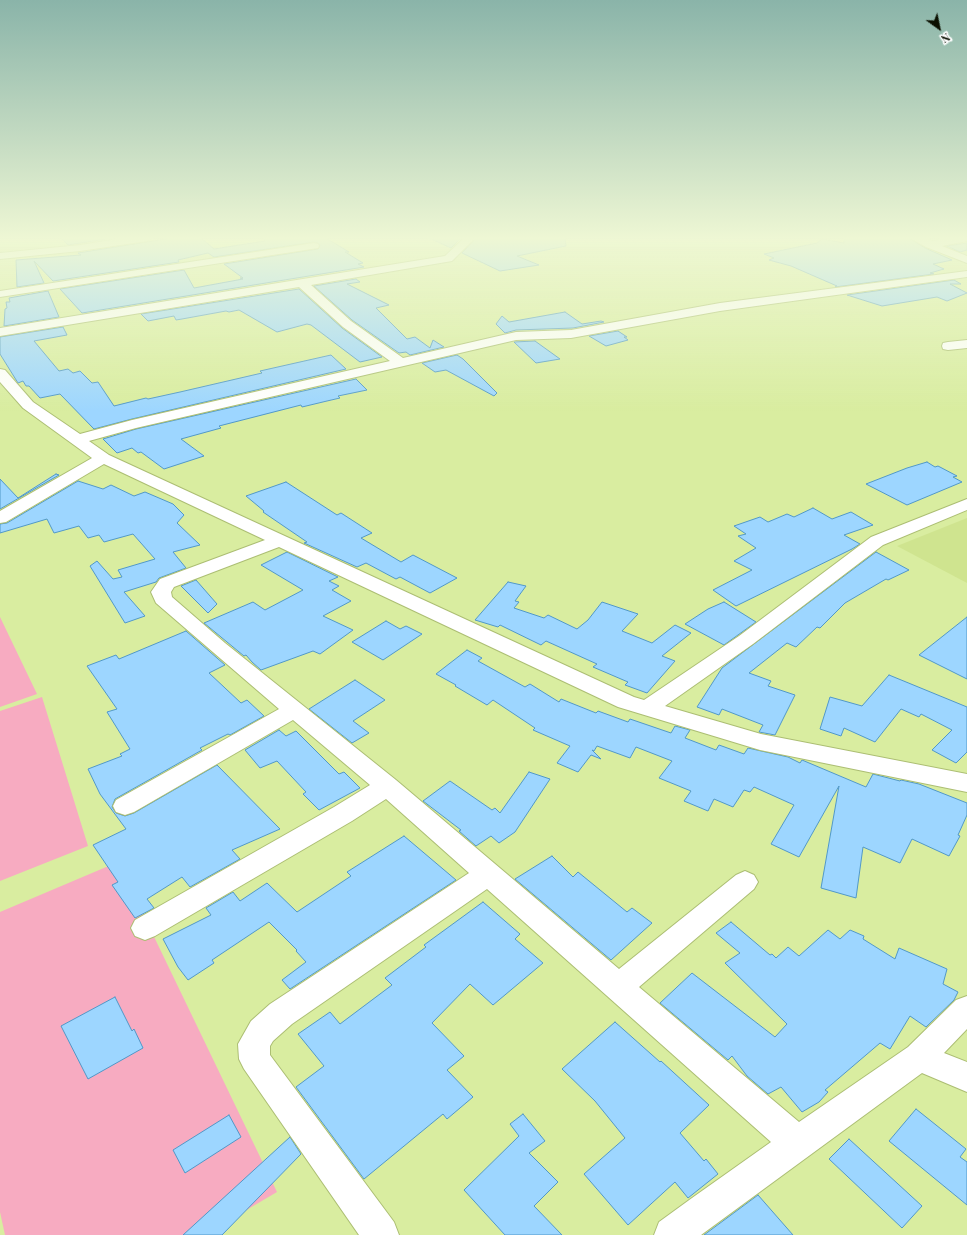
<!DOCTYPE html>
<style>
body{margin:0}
#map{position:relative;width:967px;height:1235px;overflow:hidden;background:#d9eda0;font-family:"Playfair Display",serif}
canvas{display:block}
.north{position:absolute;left:919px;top:8px;width:40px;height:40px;-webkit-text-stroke:3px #fff;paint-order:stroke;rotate:147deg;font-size:11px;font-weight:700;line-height:16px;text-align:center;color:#0b1000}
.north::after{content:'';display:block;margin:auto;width:14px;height:18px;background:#0b1000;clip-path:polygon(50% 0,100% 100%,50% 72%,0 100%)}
</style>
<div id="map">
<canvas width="967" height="1235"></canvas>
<div class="north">N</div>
</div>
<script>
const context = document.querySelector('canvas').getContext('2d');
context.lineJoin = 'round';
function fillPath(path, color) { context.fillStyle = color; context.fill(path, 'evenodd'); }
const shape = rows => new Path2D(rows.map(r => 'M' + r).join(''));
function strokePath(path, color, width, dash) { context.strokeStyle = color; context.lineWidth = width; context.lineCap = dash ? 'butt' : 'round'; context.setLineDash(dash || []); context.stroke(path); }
const built = shape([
 [967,518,967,583,897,546]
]);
const green = shape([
 [0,617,37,694,0,707],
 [42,697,88,846,0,881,0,711],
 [118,862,277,1192,204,1235,5,1235,0,1212,0,912]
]);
const building = shape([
 [61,238,112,238,68,245,61,238],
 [172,238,201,238,214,249,265,241,263,238,326,238,349,252,345,252,363,263,358,264,364,267,82,313,60,289,184,270,194,288,243,279,240,278,243,278,224,264,318,249,320,245,318,243,314,242,214,257,208,253,178,260,179,262,53,281,34,261,44,283,17,287,16,260,81,255,78,253,172,238],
 [429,238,461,238,451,248,429,238],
 [476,238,565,238,566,246,517,256,539,265,500,271,462,253,476,238],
 [844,238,909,238,925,248,952,260,933,264,944,269,930,273,934,274,835,287,837,286,791,266,769,260,774,258,764,254,817,243,822,239,844,243,844,238],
 [967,243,967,250,960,252,947,246,967,243],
 [356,279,360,282,347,284,389,305,376,308,407,339,415,337,430,348,433,340,444,347,410,355,406,352,399,353,352,320,314,286,356,279],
 [954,280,961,284,950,284,967,293,947,301,937,297,882,306,847,295,954,280],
 [299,289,342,328,382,357,360,362,311,325,307,324,277,332,239,310,229,312,226,311,182,319,176,320,174,316,148,321,141,314,299,289],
 [48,291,59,317,4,326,5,309,7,308,6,302,10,302,9,298,48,291],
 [565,312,582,324,601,321,604,322,573,328,516,330,505,333,496,324,502,316,509,322,565,312],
 [63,327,67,335,34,341,59,371,68,369,73,373,80,371,92,383,98,382,114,406,146,398,148,399,180,392,262,373,260,371,331,355,346,369,132,419,94,429,60,394,40,398,29,386,26,386,23,381,18,383,0,354,0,337,63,327],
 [618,331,627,337,624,337,628,340,606,346,589,336,618,331],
 [535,341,560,359,536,363,514,342,535,341],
 [457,355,463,359,497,393,494,396,446,370,435,372,422,363,457,355],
 [356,379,367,390,338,396,340,398,327,401,302,407,301,405,219,426,221,428,181,439,204,456,164,469,141,452,138,453,132,448,117,453,103,439,136,429,356,379],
 [927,462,935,467,938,466,957,476,953,477,962,482,907,505,866,484,907,468,927,462],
 [56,474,59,475,0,509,0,479,18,498,56,474],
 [78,481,103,489,111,485,134,496,145,492,173,504,184,515,177,523,200,545,173,552,186,568,159,578,156,582,124,592,145,616,125,623,90,566,97,561,113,579,122,577,118,570,155,559,133,534,104,542,99,535,88,538,79,526,54,533,47,519,0,533,0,524,7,523,78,481],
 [286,482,337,515,341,513,372,533,361,538,401,562,413,555,457,578,430,593,400,577,396,579,366,563,357,567,304,543,307,542,263,512,264,511,246,496,286,482],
 [813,508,832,519,851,512,873,525,844,535,860,544,852,549,736,606,713,590,752,570,734,561,756,548,738,536,746,534,734,526,760,517,768,522,787,514,794,517,813,508],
 [287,552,338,577,329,581,339,586,332,590,351,601,323,616,353,630,320,654,313,651,261,670,252,662,246,655,244,656,204,623,253,602,265,610,303,590,261,565,287,552],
 [876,552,909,570,888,580,886,579,845,603,820,628,817,627,796,647,787,643,749,673,771,681,768,686,795,695,775,735,759,732,763,725,722,709,719,715,697,707,722,668,876,552],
 [196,580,217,604,208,613,181,586,196,580],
 [508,582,526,586,515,601,519,602,514,608,544,618,548,615,577,629,588,620,602,602,638,614,622,631,652,643,675,625,691,633,662,656,675,661,647,693,625,685,628,682,593,667,597,664,546,641,541,645,500,625,498,627,475,620,508,582],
 [724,602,756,622,724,645,685,624,708,609,724,602],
 [967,617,967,679,919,655,967,617],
 [386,621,400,629,406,626,422,634,383,660,352,642,386,621],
 [186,631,225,665,209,673,241,703,247,700,264,716,230,735,228,734,200,748,202,750,115,799,112,807,116,813,125,816,134,813,217,765,280,829,232,850,240,859,190,887,182,877,147,899,154,908,135,918,112,885,118,882,93,845,126,829,100,794,88,769,122,756,120,754,130,749,107,712,117,709,87,666,116,655,119,659,186,631],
 [467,650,482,658,478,661,525,687,530,684,559,702,561,699,596,713,598,711,628,722,630,719,671,733,675,726,690,730,685,738,716,750,719,745,744,754,748,748,788,757,800,763,802,760,866,787,873,774,900,781,901,780,919,784,967,803,967,815,958,835,960,836,949,856,912,839,900,863,863,847,856,898,821,888,839,786,799,857,771,844,794,805,754,787,750,792,744,790,733,807,714,799,708,811,684,801,691,791,659,778,672,761,636,747,630,758,597,746,594,751,592,750,601,759,591,755,578,772,557,763,570,746,533,730,535,728,493,700,487,705,455,686,456,685,436,674,467,650],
 [889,675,967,707,967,752,956,763,932,750,952,730,921,714,919,717,901,709,875,742,844,728,841,736,820,729,830,697,862,706,889,675],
 [355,680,385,700,353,721,369,733,352,743,309,709,355,680],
 [279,730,286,736,296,731,339,774,344,772,360,788,319,810,303,794,306,792,277,761,260,768,245,750,279,730],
 [529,772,550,779,515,832,499,843,491,836,476,846,459,831,461,830,423,801,450,781,492,810,495,808,500,813,529,772],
 [404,836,456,880,290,989,282,980,306,962,296,951,297,950,269,922,212,960,214,963,188,980,178,967,163,939,211,915,206,908,233,892,240,901,267,883,297,912,351,876,347,872,404,836],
 [552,856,573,877,578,872,627,912,632,908,652,923,611,960,515,879,552,856],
 [483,902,520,934,515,939,543,963,493,1005,470,984,432,1023,464,1056,447,1070,473,1097,447,1119,443,1114,364,1179,296,1087,324,1066,298,1034,330,1012,340,1024,392,985,385,978,426,947,424,945,483,902],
 [731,922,770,955,772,954,776,958,788,947,799,956,828,930,840,939,850,930,864,936,863,939,895,959,899,948,947,969,943,984,958,992,954,1000,926,1027,910,1016,890,1049,880,1043,825,1090,828,1092,819,1102,802,1112,781,1087,768,1094,747,1076,732,1056,728,1060,660,1003,692,973,775,1037,787,1024,725,963,740,953,716,933,731,922],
 [115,997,132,1031,134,1029,143,1048,88,1079,61,1026,115,997],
 [615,1022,660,1062,661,1061,709,1105,680,1133,704,1161,706,1159,718,1174,688,1198,675,1182,628,1225,584,1174,625,1138,595,1101,562,1069,615,1022],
 [916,1109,966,1149,960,1157,967,1162,967,1205,889,1141,916,1109],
 [523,1114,545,1141,529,1153,558,1182,534,1206,562,1235,505,1235,464,1190,519,1136,510,1124,523,1114],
 [229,1115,241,1137,185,1173,173,1150,229,1115],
 [290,1137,301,1154,222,1235,183,1235,290,1137],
 [849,1139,922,1206,902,1228,829,1159,849,1139],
 [758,1195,793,1235,704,1235,758,1195]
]);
const street = shape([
 [124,238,152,238,147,241,80,251,0,259,0,253,80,245,124,238],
 [464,238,475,238,452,261,311,285,351,321,403,358,516,332,571,330,720,303,967,271,967,277,720,311,571,338,516,340,136,428,89,441,109,455,634,697,644,700,739,636,871,537,967,499,967,510,883,545,753,644,665,706,761,734,967,774,967,792,760,750,618,707,279,547,174,587,171,592,172,597,225,643,396,780,619,969,736,875,745,871,754,875,758,882,754,889,639,987,799,1122,908,1047,956,1000,967,996,967,1029,944,1053,967,1062,967,1092,922,1073,701,1235,654,1235,659,1222,692,1198,771,1142,487,889,292,1024,273,1041,270,1046,270,1055,394,1222,399,1235,359,1235,244,1069,239,1059,238,1044,251,1021,270,1004,469,873,386,799,352,821,155,936,145,940,135,936,131,928,135,920,334,807,370,785,293,720,134,812,125,815,116,812,113,806,116,800,279,709,156,603,151,592,160,579,265,540,104,464,6,522,0,523,0,511,92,458,23,408,0,382,0,369,5,370,33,402,80,434,132,420,390,361,343,327,299,287,0,336,0,328,445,256,464,238],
 [910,238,925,238,932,241,949,238,967,238,967,241,942,246,967,256,967,263,926,247,910,238],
 [314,243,318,244,319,246,318,248,0,297,0,291,314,243],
 [967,340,967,348,948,350,943,349,942,346,943,343,948,342,967,340]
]);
fillPath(built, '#cfe48f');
fillPath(green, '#f7abc1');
fillPath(building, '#9dd6ff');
strokePath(building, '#5198c8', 1);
strokePath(street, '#acbe73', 2);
fillPath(street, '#fff');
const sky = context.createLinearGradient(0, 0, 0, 411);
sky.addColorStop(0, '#8ab4a9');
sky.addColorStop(0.58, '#eef7d4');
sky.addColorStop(1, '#eef7d400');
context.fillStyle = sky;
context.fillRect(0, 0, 967, 411);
</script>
